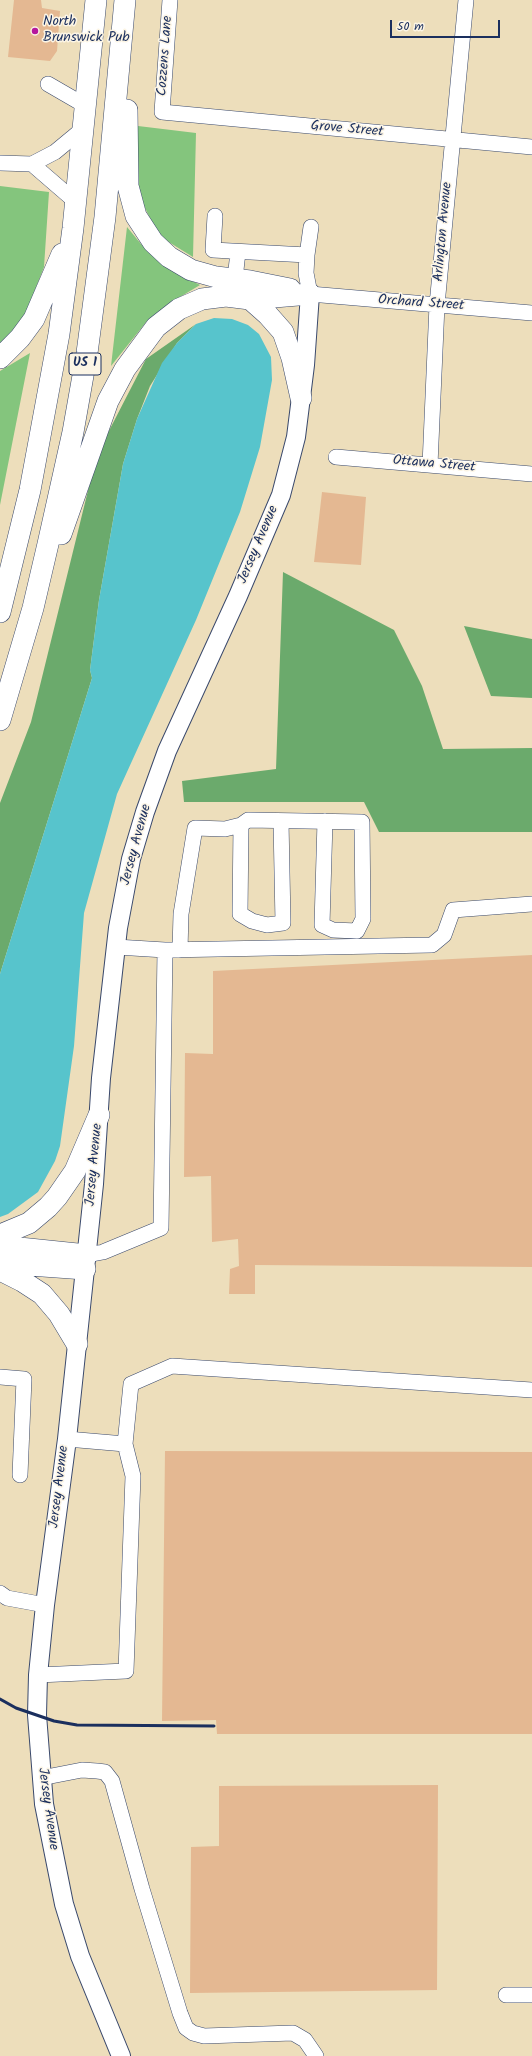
<!DOCTYPE html>
<style>
body{margin:0}
#map{position:relative;width:532px;height:2056px;overflow:hidden;background:#eddebb;font-family:Kalam,sans-serif}
canvas{display:block}
.scale{position:absolute;left:390px;top:20px;width:110px;height:18px;box-sizing:border-box;border:2px solid #1b2f5e;border-top:0;padding-left:5px;font-size:12px;line-height:14px;white-space:nowrap;color:#1b2f5e;-webkit-text-stroke:3px #fcf5e5;paint-order:stroke}
</style>
<div id="map">
<canvas width="532" height="2056"></canvas>
<div class="scale">50 m</div>
</div>
<script>
const context = document.querySelector('canvas').getContext('2d');
context.lineJoin = 'round';
function fillPath(path, color) { context.fillStyle = color; context.fill(path, 'evenodd'); }
const shape = rows => new Path2D(rows.map(r => 'M' + r).join(''));
function strokePath(path, color, width, dash) { context.strokeStyle = color; context.lineWidth = width; context.lineCap = dash ? 'butt' : 'round'; context.setLineDash(dash || []); context.stroke(path); }
function write(font, color, halo, rows, align = 'center') {
  context.font = font + ' Kalam,sans-serif'; context.lineWidth = 3; context.setLineDash([]); context.textBaseline = 'middle'; context.strokeStyle = halo; context.fillStyle = color; for (const [text, x, y, turn = 0] of rows) {
    context.save(); context.translate(x, y); context.rotate((+turn || 0) * Math.PI / 180); context.textAlign = isNaN(turn) ? turn : align; if (halo) context.strokeText(text, 0, 0); context.fillText(text, 0, 0); context.restore();
  }
}
const green = shape([
 [138,126,196,133,193,257,159,236,136,190],
 [0,186,49,192,44,267,23,321,0,343],
 [127,227,141,244,171,270,200,285,175,300,147,321,111,366],
 [30,353,0,505,0,371]
]);
const forest = shape([
 [196,324,177,343,150,386,137,419,123,464,99,600,90,670,92,678,0,974,0,803,31,722,97,454,146,359],
 [283,572,394,630,422,686,443,749,532,748,532,832,379,832,364,802,184,802,182,781,276,769],
 [464,626,532,639,532,698,491,696]
]);
const water = shape([
 [214,318,232,319,248,325,259,334,271,357,272,380,260,447,240,512,196,620,117,794,84,913,74,1046,60,1146,55,1161,38,1192,8,1214,0,1217,0,974,92,678,90,670,99,600,123,464,137,419,162,363,177,343,196,324]
]);
const building = shape([
 [14,0,41,0,42,8,60,11,57,51,50,61,8,57],
 [322,492,366,497,361,565,314,562],
 [532,955,532,1267,255,1265,255,1294,229,1294,230,1269,239,1266,238,1239,212,1242,211,1176,184,1177,185,1053,213,1054,213,971],
 [165,1451,532,1452,532,1734,217,1734,216,1720,162,1721],
 [438,1785,437,1990,190,1993,191,1847,219,1846,219,1786]
]);
const minor = shape([
 [170,0,162,112,532,147],
 [48,84,86,106],
 [0,163,32,164,55,152,84,128],
 [32,164,76,202],
 [215,216,213,250,307,255,311,227],
 [307,255,306,273,310,294,532,313],
 [235,279,238,252],
 [336,457,532,474],
 [430,465,437,305,466,0],
 [241,825,240,914,252,921,267,925,283,923,281,821],
 [116,947,165,950],
 [180,950,181,914,195,828,225,829,241,825,248,820,362,822,363,919,357,931,333,930,322,925,325,821],
 [87,1255,103,1252,161,1228,165,950,432,945,444,935,453,910,532,904],
 [0,1377,24,1379,20,1475],
 [67,1439,125,1444,131,1384,172,1366,532,1390],
 [0,1593,7,1598,45,1605],
 [38,1675,126,1671,133,1476,125,1444],
 [41,1778,82,1770,97,1771,105,1772,112,1781,142,1889,180,2013,186,2028,193,2033,204,2036,293,2033,305,2040,316,2056],
 [506,1995,532,1995]
]);
const major = shape([
 [121,2056,80,1956,64,1904,44,1804,37,1715,38,1675,45,1605,67,1439,94,1184,101,1078,118,928,131,859,145,812,167,751,238,596,281,495,296,437,305,365,310,294]
]);
const highway = shape([
 [127,110,128,186,136,216,153,242,169,257,191,270,216,277,250,281,290,289],
 [250,299,268,315,283,332,292,358,301,398],
 [0,358,20,338,34,319,62,254],
 [61,534,108,401,125,369,156,327,179,309,202,299,226,296,250,299,310,294],
 [0,612,30,490,59,334,73,228,96,0],
 [0,720,33,608,48,544,73,432,87,353,105,217,125,0],
 [0,1235,29,1223,48,1207,57,1197,75,1171,99,1115],
 [0,1246,87,1255],
 [0,1263,85,1269],
 [0,1270,22,1281,42,1294,59,1314,77,1344]
]);
const rail = shape([
 [0,1699,16,1708,54,1721,77,1725,214,1726]
]);
const markers = [
 [35,31,4,"#b5179e"]
];
const shields = [
 [85,364,32]
];
const shieldNames = [
 ["US 1",85,364]
];
const poiNames = [
 ["North",43,23],
 ["Brunswick Pub",43,39]
];
const streetNames = [
 ["Cozzens Lane",166,56,-86],
 ["Grove Street",347,130,5],
 ["Arlington Avenue",444,232,-85],
 ["Orchard Street",421,304,4],
 ["Ottawa Street",434,465,5],
 ["Jersey Avenue",259,545,-67],
 ["Jersey Avenue",137,845,-75],
 ["Jersey Avenue",95,1165,-85],
 ["Jersey Avenue",60,1487,-83],
 ["Jersey Avenue",47,1809,82]
];
fillPath(green, '#84c57d');
fillPath(forest, '#6baa6c');
fillPath(water, '#57c4cc');
fillPath(building, '#e4b892');
strokePath(minor, '#3a496c', 16);
strokePath(major, '#3a496c', 20);
strokePath(highway, '#3a496c', 22);
strokePath(minor, '#fff', 15);
strokePath(major, '#fff', 18);
strokePath(highway, '#fff', 21);
strokePath(rail, '#1b2f5e', 3);
for (const [x, y, r, color] of markers) { const dot = new Path2D(); dot.arc(x, y, r, 0, 2 * Math.PI); context.fillStyle = color; context.fill(dot); strokePath(dot, '#fcf5e5', 1.5); }
for (const [x, y, w] of shields) { const box = new Path2D(); box.roundRect(x - w / 2, y - 11, w, 22, 3); context.fillStyle = '#fcf5e5'; context.fill(box); strokePath(box, '#1b2f5e', 1); }
write('bold 13px', '#1b2f5e', null, shieldNames);
write('14px', '#1b2f5e', '#fcf5e5', poiNames, 'left');
write('14px', '#1b2f5e', '#fcf5e5', streetNames);
</script>
